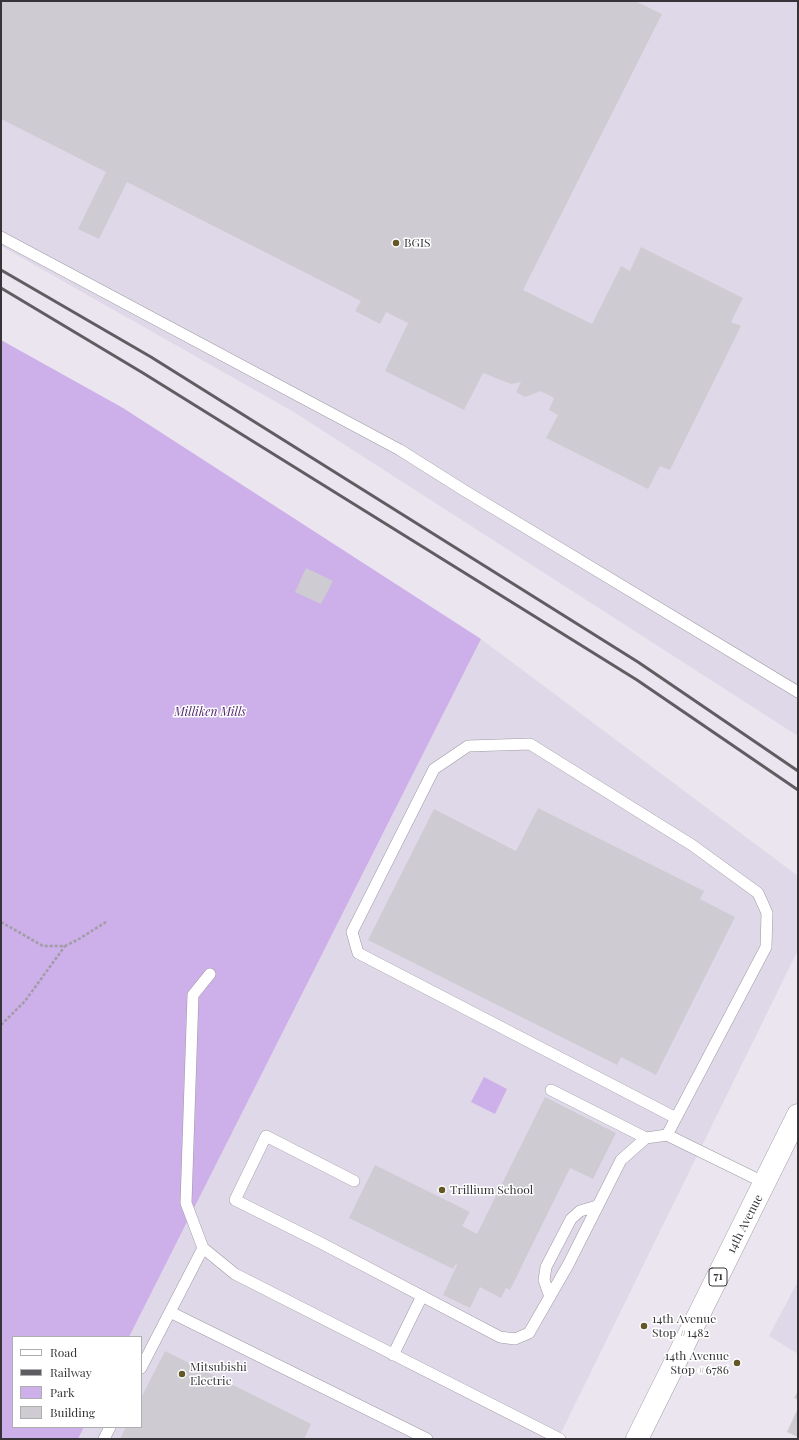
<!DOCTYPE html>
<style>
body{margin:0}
#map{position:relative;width:799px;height:1440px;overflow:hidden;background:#eae5ee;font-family:"Playfair Display",serif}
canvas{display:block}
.frame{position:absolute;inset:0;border:2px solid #363438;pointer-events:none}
.legend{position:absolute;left:12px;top:1336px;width:130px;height:92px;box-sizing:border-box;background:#fff;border:1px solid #afaeaf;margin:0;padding:5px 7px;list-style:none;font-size:12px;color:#363438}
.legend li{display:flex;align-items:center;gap:8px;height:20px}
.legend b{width:20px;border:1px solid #afaeaf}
</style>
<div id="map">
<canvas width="799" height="1440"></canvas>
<div class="frame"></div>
<ul class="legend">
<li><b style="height:5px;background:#fff"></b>Road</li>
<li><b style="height:5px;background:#605d62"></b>Railway</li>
<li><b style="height:11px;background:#cdafea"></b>Park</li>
<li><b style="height:11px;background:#cfcbd3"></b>Building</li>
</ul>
</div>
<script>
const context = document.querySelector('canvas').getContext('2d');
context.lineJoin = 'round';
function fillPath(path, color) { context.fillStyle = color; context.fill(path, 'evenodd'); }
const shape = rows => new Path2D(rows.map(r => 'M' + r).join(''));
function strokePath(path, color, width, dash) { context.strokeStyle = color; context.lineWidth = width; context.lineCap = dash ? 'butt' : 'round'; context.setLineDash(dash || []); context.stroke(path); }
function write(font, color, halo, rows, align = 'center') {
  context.font = font + ' "Playfair Display",serif'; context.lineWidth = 3; context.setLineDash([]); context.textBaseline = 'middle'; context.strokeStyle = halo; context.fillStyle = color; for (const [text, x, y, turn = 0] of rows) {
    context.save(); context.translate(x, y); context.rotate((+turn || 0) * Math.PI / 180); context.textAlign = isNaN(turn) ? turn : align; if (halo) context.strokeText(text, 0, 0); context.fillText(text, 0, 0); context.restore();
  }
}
const built = shape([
 [1,1,798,1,798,736,292,411,1,246],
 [481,639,798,876,798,950,558,1439,78,1439,84,1427,141,1427,141,1337,129,1337],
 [798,1281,798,1354,769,1336]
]);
const green = shape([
 [1,340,123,408,481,639,129,1337,13,1337,13,1427,84,1427,78,1439,1,1439],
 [484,1077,507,1089,495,1114,471,1102]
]);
const building = shape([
 [1,1,635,1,662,14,523,290,592,324,621,266,630,271,641,247,743,298,731,322,741,326,670,470,660,466,648,489,546,438,558,415,549,410,554,398,541,391,525,397,516,392,521,382,511,384,483,373,464,410,385,371,408,323,386,312,380,324,355,311,361,301,127,182,99,239,78,229,106,172,1,119],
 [306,568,333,581,321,604,295,592],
 [538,808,704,891,700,899,735,917,656,1075,621,1057,617,1065,368,940,434,809,516,851],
 [545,1097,616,1133,593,1179,570,1168,510,1290,506,1288,501,1298,480,1287,470,1308,443,1295,457,1265,456,1264,453,1269,349,1218,375,1165,470,1212,462,1226,477,1234],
 [165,1351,311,1424,304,1439,120,1439,126,1427,141,1427,141,1398],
 [798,1391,798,1400,794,1398],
 [798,1408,798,1437,787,1432]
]);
const path = shape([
 [1,922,43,946,65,946,79,939,106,922],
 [1,1025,25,1001,65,946]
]);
const lane = shape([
 [1,237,400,450,465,491,798,692],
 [210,974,193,995,186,1203,203,1248,235,1274,560,1439],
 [551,1090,646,1138],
 [676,1118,766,947,767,913,758,893,692,845,530,744,468,746,434,769,352,932,358,953,676,1118,667,1135,765,1183],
 [354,1181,266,1136,235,1200,319,1242,500,1337,515,1339,529,1333,568,1265,621,1160,646,1138,667,1135],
 [550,1297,544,1280,546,1267,571,1219,580,1211,597,1206],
 [170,1312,427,1439],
 [393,1355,422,1296],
 [141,1368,203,1248],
 [104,1439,110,1427]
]);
const primary = shape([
 [637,1439,798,1115]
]);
const rail = shape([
 [1,270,151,357,638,662,798,771],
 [1,288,143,373,637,680,798,790]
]);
const markers = [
 [396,243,4,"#635825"],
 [442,1190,4,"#635825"],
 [644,1326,4,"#635825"],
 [737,1363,4,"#635825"],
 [182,1374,4,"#635825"]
];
const shields = [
 [718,1277,18]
];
const shieldNames = [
 ["71",718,1277]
];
const poiNames = [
 ["BGIS",404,243],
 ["Trillium School",450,1190],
 ["14th Avenue",652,1319],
 ["Stop #1482",652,1333],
 ["14th Avenue",729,1356,"right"],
 ["Stop #6786",729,1370,"right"],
 ["Mitsubishi",190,1367],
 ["Electric",190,1381]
];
const parkNames = [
 ["Milliken Mills",210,712]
];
const streetNames = [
 ["14th Avenue",745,1224,-63]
];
fillPath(built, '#dfd8e8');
fillPath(green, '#cdafea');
fillPath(building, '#cfcbd3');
strokePath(lane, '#9e9aa2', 12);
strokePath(primary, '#9e9aa2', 23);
strokePath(path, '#a19da4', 2.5, [3, 2]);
strokePath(lane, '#fff', 11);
strokePath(primary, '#fff', 22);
strokePath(rail, '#605d62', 3);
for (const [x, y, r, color] of markers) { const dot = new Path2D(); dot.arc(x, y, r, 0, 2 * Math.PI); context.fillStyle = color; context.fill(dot); strokePath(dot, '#fff', 1.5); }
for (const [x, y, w] of shields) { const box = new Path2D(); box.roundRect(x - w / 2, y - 9, w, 18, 3); context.fillStyle = '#fff'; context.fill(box); strokePath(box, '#363438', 1); }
write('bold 11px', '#363438', null, shieldNames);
write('12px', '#363438', '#fff', poiNames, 'left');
write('italic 12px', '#502471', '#fff', parkNames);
write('12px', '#363438', '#fff', streetNames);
</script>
